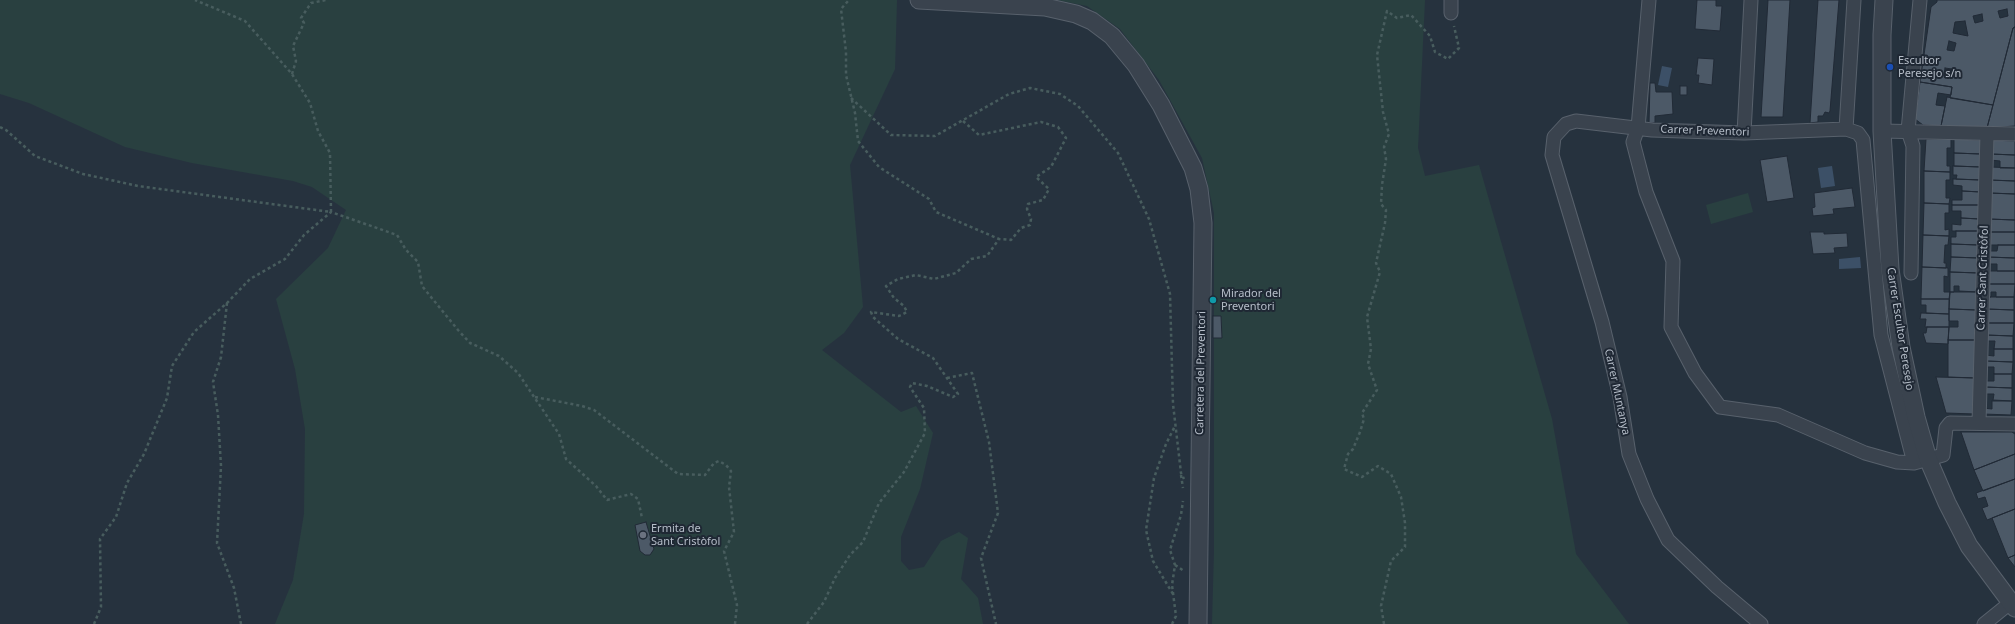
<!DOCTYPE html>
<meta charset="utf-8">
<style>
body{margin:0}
canvas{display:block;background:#26323e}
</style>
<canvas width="2015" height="624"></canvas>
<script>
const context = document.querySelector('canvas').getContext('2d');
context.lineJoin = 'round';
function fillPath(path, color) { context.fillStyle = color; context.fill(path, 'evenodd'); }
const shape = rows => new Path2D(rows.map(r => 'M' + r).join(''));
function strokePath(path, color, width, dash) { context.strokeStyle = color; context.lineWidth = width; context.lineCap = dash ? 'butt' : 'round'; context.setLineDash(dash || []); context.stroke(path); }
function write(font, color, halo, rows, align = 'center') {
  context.font = font + ' "Noto Sans",sans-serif'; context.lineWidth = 4; context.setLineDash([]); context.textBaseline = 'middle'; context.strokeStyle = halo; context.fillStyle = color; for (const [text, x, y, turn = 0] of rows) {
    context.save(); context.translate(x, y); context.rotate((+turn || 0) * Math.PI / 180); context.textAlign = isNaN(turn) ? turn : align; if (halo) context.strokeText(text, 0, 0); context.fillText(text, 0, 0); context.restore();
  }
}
const green = shape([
 [0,0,897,0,895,69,850,165,863,307,844,333,822,350,901,412,916,406,933,433,920,489,901,537,901,561,909,570,924,567,941,541,959,532,968,538,961,579,978,598,983,624,275,624,293,580,304,514,305,429,295,369,276,299,328,248,346,210,312,187,293,181,192,163,125,147,29,103,0,94],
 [1057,0,1425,0,1418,148,1425,176,1479,165,1552,419,1576,554,1629,624,1212,624,1214,552,1214,213,1202,158,1159,80,1120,29,1087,6],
 [1748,193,1753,212,1711,224,1706,205]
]);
const water = shape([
 [1662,66,1672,68,1668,87,1658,85],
 [1832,166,1835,186,1821,188,1818,168],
 [1860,257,1861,268,1839,269,1839,259]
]);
const building = shape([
 [1697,0,1716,0,1716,6,1722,6,1720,31,1695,29,1697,0],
 [1768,0,1790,0,1783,117,1761,117,1768,0],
 [1818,0,1839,0,1830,111,1829,113,1825,112,1823,116,1818,116,1818,122,1810,123,1818,0],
 [1937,0,2015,0,2015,27,2013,28,1993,105,1950,98,1952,87,1920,82,1931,7,1937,2,1937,0],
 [2007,9,2008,16,2000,18,1998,11,2007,9],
 [1982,14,1983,21,1975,23,1973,16,1982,14],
 [1965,21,1968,36,1953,33,1955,22,1965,21],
 [1949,41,1956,43,1954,51,1947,50,1949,41],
 [1945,68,1952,69,1951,77,1944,76,1945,68],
 [2015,27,2015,126,1987,128,2013,28,2015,27],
 [1698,58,1714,59,1712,85,1698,83,1699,75,1696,75,1698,58],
 [1920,82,1952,87,1951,95,1938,93,1936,105,1945,106,1941,126,1923,125,1915,119,1920,82],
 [1650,83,1655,83,1656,92,1672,92,1673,114,1655,116,1655,123,1649,123,1650,83],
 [1680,86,1687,86,1687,95,1680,95,1680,86],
 [1947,97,1993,105,1987,128,1941,126,1947,97],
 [1926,139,1951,139,1951,148,1947,148,1947,166,1950,166,1950,172,1924,171,1926,139],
 [1954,139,1982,140,1981,154,1954,153,1954,139],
 [1990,140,2015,141,2015,155,1990,154,1990,140],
 [1954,153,1981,154,1981,167,1954,166,1954,153],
 [1990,154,2015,155,2015,168,2000,168,2000,161,1990,160,1990,154],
 [1787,156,1794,198,1767,202,1760,160,1787,156],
 [1953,166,1981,167,1981,180,1956,179,1957,175,1953,175,1953,166],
 [1990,167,2015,168,2015,181,1989,180,1990,167],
 [1924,171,1950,172,1950,180,1946,180,1946,198,1950,198,1949,204,1924,203,1924,171],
 [1953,179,1981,180,1981,192,1962,191,1962,186,1953,185,1953,179],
 [1989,180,2015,181,2015,194,1989,193,1989,180],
 [1852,188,1855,207,1833,209,1834,214,1813,216,1812,208,1815,207,1814,193,1852,188],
 [1962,191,1981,192,1980,205,1952,205,1952,200,1962,200,1962,191],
 [1989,193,2015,194,2015,220,1988,219,1989,193],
 [1924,203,1949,204,1949,213,1945,213,1945,230,1949,229,1949,236,1923,235,1924,203],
 [1952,205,1980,205,1980,219,1961,218,1961,211,1952,211,1952,205],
 [1961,218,1980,219,1979,231,1952,231,1952,224,1961,225,1961,218],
 [1988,219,2015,220,2015,232,1988,232,1988,219],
 [1956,231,1979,231,1979,245,1951,244,1951,237,1956,237,1956,231],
 [1810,232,1824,232,1824,234,1847,233,1848,247,1834,248,1835,253,1813,254,1810,232],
 [1988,232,2015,232,2015,245,1988,245,1988,232],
 [1923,235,1949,236,1948,245,1945,245,1944,263,1946,263,1946,268,1922,267,1923,235],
 [1951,244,1979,245,1979,258,1951,257,1951,244],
 [1998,245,2015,245,2015,258,1987,257,1987,251,1997,251,1998,245],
 [1951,257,1979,258,1979,273,1950,272,1951,257],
 [1987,257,2015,258,2015,271,1997,271,1997,264,1987,264,1987,257],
 [1922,267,1948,268,1948,277,1944,276,1944,292,1950,292,1949,299,1921,299,1922,267],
 [1987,271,2015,271,2015,284,1987,284,1987,271],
 [1950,272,1979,273,1978,292,1959,291,1959,286,1954,286,1954,292,1950,292,1950,272],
 [1987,284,2015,284,2014,297,1996,297,1996,292,1991,292,1991,297,1986,297,1987,284],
 [1950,292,1978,292,1977,310,1949,309,1950,292],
 [1986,297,2014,297,2014,310,1986,309,1986,297],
 [1921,299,1949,299,1949,314,1926,313,1926,305,1921,305,1921,299],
 [1949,309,1977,310,1977,340,1948,340,1949,327,1958,327,1958,321,1949,321,1949,309],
 [1986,309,2014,310,2014,323,1986,323,1986,309],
 [1921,313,1949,314,1949,327,1925,327,1926,319,1920,319,1921,313],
 [1213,316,1221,316,1222,338,1213,338,1213,316],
 [1986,323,2014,323,2013,336,1985,335,1986,323],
 [1927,327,1949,327,1948,344,1926,343,1923,333,1926,333,1927,327],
 [1985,335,2013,336,2013,349,1994,349,1995,341,1985,341,1985,335],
 [1948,340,1977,340,1976,378,1948,377,1948,340],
 [1994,349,2013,349,2013,362,1985,361,1985,355,1994,356,1994,349],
 [1985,361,2013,362,2012,374,1994,374,1994,367,1984,367,1985,361],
 [1994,374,2012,374,2012,388,1984,387,1984,381,1994,381,1994,374],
 [1936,377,1976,378,1975,414,1946,413,1936,377],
 [1984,387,2012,388,2012,401,1993,400,1994,394,1984,394,1984,387],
 [1992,401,2012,401,2011,415,1983,414,1983,408,1992,409,1992,401],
 [1961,432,2012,432,2015,434,2015,454,1974,470,1961,432],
 [2015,454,2015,479,1983,491,1974,470,2015,454],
 [2015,479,2015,509,1987,520,1982,508,1988,506,1985,497,1978,499,1976,493,2015,479],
 [2015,509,2015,555,2008,558,1992,518,2015,509],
 [646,522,654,549,650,555,645,555,640,551,635,525,646,522],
 [2015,555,2015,567,2008,558,2015,555]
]);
const path = shape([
 [292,74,296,61,293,46,304,23,301,18,311,3,326,0],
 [851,98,891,135,935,136,1009,94,1030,88,1060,94,1078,106,1118,153,1149,219,1170,294,1173,404,1181,473,1184,479],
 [963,121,979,135,1041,122,1058,127,1066,138,1051,167,1036,177,1049,189,1043,200,1028,204,1027,209,1031,219,1030,225,1021,228,1011,240,999,239],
 [0,127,6,130,35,156,83,174,138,186,331,212,330,153,318,131,310,103,292,74,245,21,195,0],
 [227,303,221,357,213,382,218,415,221,466,217,543,234,588,241,624],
 [947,378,972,373,989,442,998,513,981,558,996,624],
 [535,397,582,406,594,410,678,474,705,475,714,463,719,461,726,465,731,471,729,487,734,532,724,551,737,605,735,624],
 [1181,475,1183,488],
 [1175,565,1184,571],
 [1173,594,1153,561,1146,530,1154,478,1166,444,1175,426],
 [94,624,101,607,100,539,116,517,127,483,144,454,167,398,172,366,194,332,227,303,250,279,285,259,304,235,331,212,397,235,406,250,418,262,422,286,458,330,470,343,499,356,518,373,559,434,566,459,596,486,607,500,631,494,638,499,642,518],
 [807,624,824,602,835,578,850,555,863,542,879,503,904,472,925,433,924,408,910,387,912,383,927,386,953,397,958,394,933,358,898,339,873,317,871,312,899,316,907,312,904,306,894,298,886,286,898,279,916,275,934,279,956,273,971,259,987,256,999,239,936,212,929,199,879,167,858,141,855,113,846,75,846,52,841,9,849,0],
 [1172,624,1176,616,1172,585,1175,565,1170,550,1181,515,1183,501],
 [1384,624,1381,606,1391,561,1405,547,1405,523,1401,497,1391,474,1378,466,1362,477,1344,469,1348,454,1353,449,1360,432,1364,419,1362,413,1377,390,1368,364,1371,349,1367,317,1380,272,1376,263,1385,223,1386,210,1381,204,1382,185,1386,159,1384,147,1389,134,1383,112,1377,55,1387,11,1397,18,1411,15,1430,36,1435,52,1448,59,1459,48,1454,26]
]);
const minor = shape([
 [1451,0,1451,13],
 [1649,0,1638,128,1633,142,1646,192,1673,261,1671,327,1695,373,1720,407,1778,415,1865,453,1897,462,1914,463,1943,455,1946,428,1950,423,2015,424],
 [1846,129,1854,0],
 [1882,131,2015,134],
 [1744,133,1751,0],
 [1911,273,1913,146,1908,131,1920,0],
 [1979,423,1987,134],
 [1761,624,1717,587,1668,540,1647,499,1629,454,1620,397,1602,322,1552,155,1554,137,1566,124,1576,121,1652,130,1744,133,1846,129,1858,133,1863,140,1881,335,1914,463],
 [1984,624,2010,603]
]);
const tertiary = shape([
 [919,0,1045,7,1076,14,1092,21,1112,36,1136,65,1161,105,1193,168,1199,189,1203,223,1198,624],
 [1884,0,1882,35,1882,131,1890,269,1901,347,1916,417,1928,459,1947,503,1969,546,2015,608]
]);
const markers = [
 [1890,67,4,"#1a4fb4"],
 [1213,300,4,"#0f9aa8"],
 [643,535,4,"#6b7280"]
];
const poiNames = [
 ["Escultor",1898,61],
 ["Peresejo s/n",1898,74],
 ["Mirador del",1221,294],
 ["Preventori",1221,307],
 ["Ermita de",651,529],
 ["Sant Cristòfol",651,542]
];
const streetNames = [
 ["Carrer Preventori",1705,131,2],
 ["Carrer Sant Cristòfol",1983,278,-88],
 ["Carrer Escultor Peresejo",1900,329,81],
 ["Carretera del Preventori",1201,373,-89],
 ["Carrer Muntanya",1617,392,78]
];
fillPath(green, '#294040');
fillPath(water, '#3c5067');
fillPath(building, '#4c5967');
strokePath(building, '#212a36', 1);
strokePath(minor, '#58616c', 15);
strokePath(tertiary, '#58616c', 19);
strokePath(path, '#485d5e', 2.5, [3, 3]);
strokePath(minor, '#3a434e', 13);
strokePath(tertiary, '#3a434e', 17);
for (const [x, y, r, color] of markers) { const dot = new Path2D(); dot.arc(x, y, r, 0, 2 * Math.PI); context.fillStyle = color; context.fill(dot); strokePath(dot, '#1f2834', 1.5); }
write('11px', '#b6bec9', '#1f2834', poiNames, 'left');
write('11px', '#b6bec9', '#1f2834', streetNames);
</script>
